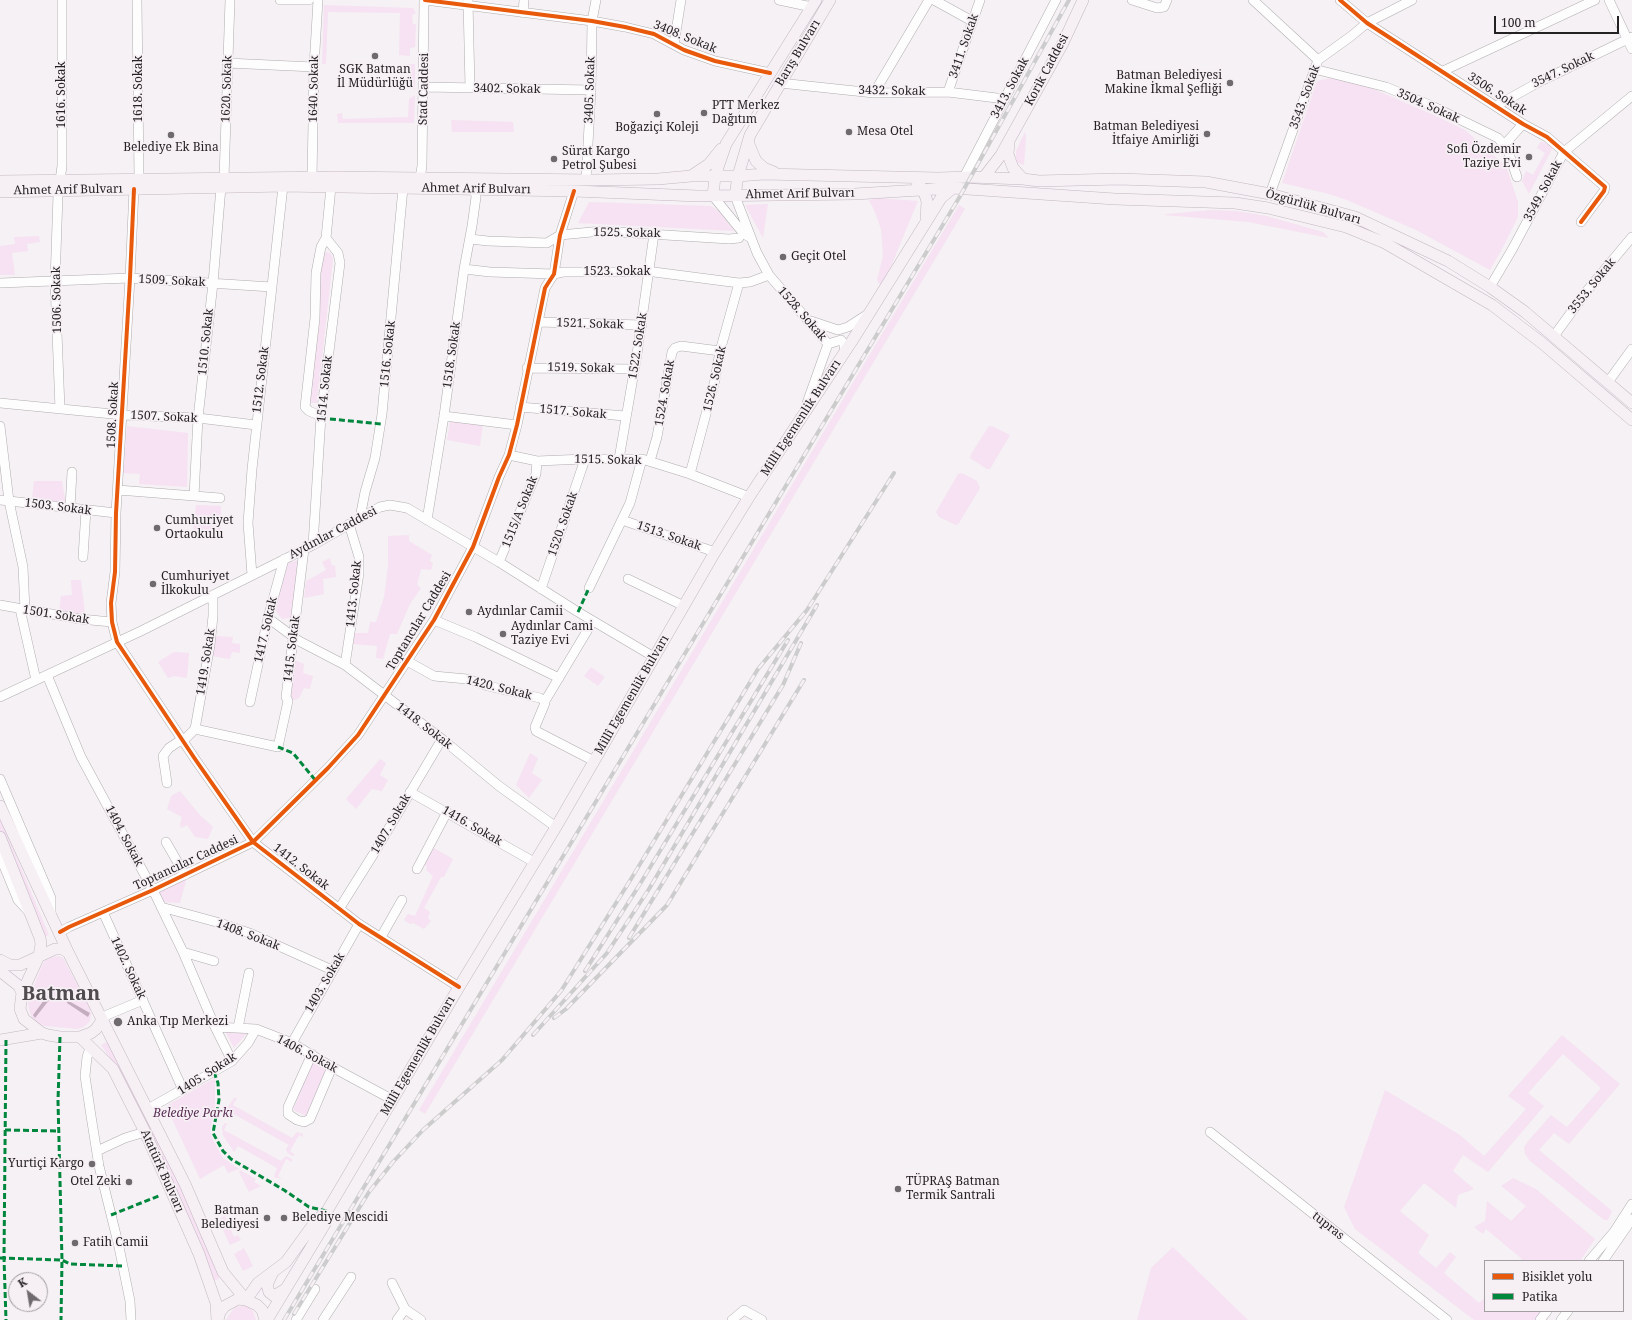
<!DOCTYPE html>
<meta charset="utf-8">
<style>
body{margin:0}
#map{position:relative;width:1632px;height:1320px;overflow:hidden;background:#f5f1f4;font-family:"Noto Serif",serif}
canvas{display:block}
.legend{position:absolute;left:1484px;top:1260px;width:140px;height:52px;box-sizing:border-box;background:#f6f0f5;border:1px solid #a29ea1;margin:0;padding:5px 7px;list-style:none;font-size:12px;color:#252224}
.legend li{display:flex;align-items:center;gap:8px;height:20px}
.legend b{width:20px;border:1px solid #a29ea1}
.north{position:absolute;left:8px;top:1272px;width:40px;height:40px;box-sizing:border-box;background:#f6f0f5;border:1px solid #a29ea1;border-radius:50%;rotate:329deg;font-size:11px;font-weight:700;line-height:16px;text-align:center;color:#252224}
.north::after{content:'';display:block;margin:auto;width:14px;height:18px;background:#6e6a6d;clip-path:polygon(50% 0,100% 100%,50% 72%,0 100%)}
.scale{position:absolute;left:1494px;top:16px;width:125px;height:18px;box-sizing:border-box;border:2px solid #252224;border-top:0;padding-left:5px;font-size:12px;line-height:14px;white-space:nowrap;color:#252224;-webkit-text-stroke:3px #f6f0f5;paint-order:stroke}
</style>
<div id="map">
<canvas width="1632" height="1320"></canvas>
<ul class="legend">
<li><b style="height:5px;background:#e8590c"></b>Bisiklet yolu</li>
<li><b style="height:5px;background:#00873e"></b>Patika</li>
</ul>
<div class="north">K</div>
<div class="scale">100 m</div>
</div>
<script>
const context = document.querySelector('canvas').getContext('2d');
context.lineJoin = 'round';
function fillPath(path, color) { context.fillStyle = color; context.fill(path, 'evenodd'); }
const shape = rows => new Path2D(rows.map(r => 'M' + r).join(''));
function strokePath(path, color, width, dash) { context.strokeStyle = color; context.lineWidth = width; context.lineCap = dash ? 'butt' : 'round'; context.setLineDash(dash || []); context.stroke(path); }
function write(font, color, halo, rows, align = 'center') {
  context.font = font + ' "Noto Serif",serif'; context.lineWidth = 3.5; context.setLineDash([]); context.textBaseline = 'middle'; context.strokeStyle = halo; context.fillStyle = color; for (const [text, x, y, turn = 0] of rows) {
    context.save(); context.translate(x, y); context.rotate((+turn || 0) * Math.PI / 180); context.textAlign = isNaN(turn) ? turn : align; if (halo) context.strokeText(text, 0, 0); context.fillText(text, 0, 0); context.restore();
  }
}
const green = shape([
 [324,5,413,8,416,13,412,15,413,24,416,24,415,47,410,48,410,56,399,55,400,13,328,12,326,64,322,64],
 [409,64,415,64,415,90,410,85],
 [1331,78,1362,84,1436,116,1465,130,1506,166,1518,202,1518,217,1501,251,1490,270,1416,230,1347,200,1329,194,1282,183,1317,81],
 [415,95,414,123,338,123,337,114,342,113,343,119,408,117,409,99],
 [451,120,513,122,514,132,452,132],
 [1025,132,1026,137,1024,165,1018,163,1016,160,1016,151],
 [1541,141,1551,146,1552,149,1529,194,1522,181,1526,171,1533,175,1545,153,1537,148],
 [879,198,918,201,882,288,877,280,883,256,881,229,874,210,869,200],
 [589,202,711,206,720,212,734,231,578,223],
 [768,204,763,238,745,205],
 [959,205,965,209,425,1114,419,1110],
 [1211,210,1236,211,1267,216,1323,232,1329,238,1248,222,1164,215,1167,214],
 [39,236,40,242,27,244,28,251,12,253,15,275,0,275,0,246,15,244,14,237],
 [327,252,331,254,333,259,317,403,312,403,308,400,322,258,323,253],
 [454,419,483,424,480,446,447,440,450,421],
 [127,426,188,433,187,487,139,484,140,474,123,473],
 [989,426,994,427,1010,435,990,469,987,469,970,458,971,454],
 [962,473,977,481,980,488,959,523,956,525,939,517,936,512,958,474],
 [34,481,62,481,66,505,32,499],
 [196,505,221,506,221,533,193,535],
 [409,535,409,541,432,555,430,561,433,563,431,570,421,569,417,585,421,588,410,604,397,634,390,634,383,659,376,658,377,646,353,644,354,633,368,633,370,622,376,622,384,597,388,566,388,536],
 [330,558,332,566,335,565,336,577,323,579,324,594,304,598,306,581,326,570,322,562],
 [299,560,295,617,282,619,276,611,284,564],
 [71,580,81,580,85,614,59,612,61,596,72,595],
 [216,636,233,637,232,643,240,644,240,653,232,652,230,659,211,656],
 [174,652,189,653,187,678,174,676,168,678,158,662],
 [294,660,304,664,303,673,313,676,310,689,304,688,299,698,294,700,291,699,290,690],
 [591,667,605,677,598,686,584,676],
 [530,753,538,758,532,773,542,780,529,798,516,785],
 [380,759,386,763,380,775,388,780,382,791,372,789,356,809,346,799],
 [180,791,200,815,213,827,208,839,195,837,187,825,181,828,180,824,182,817,167,809,171,796],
 [1,820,49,935,44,937,0,831,0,821],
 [434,848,453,859,444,877,441,877,424,908,430,912,428,918,431,921,424,929,413,923,410,924,404,920,408,914,415,916,433,876,426,870,427,867,423,863],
 [187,877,180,903,163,902,157,891],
 [58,956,63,958,89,1006,91,1014,90,1021,84,1027,77,1029,45,1026,34,1021,30,1013,28,1003,30,995,41,968,45,960,53,957],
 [224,1029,247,1033,234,1048],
 [1562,1035,1620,1084,1569,1144,1554,1133,1539,1150,1612,1211,1608,1220,1604,1220,1530,1161,1525,1154,1524,1147,1529,1140,1551,1115,1567,1127,1601,1088,1563,1054,1528,1093,1544,1106,1488,1172,1463,1155,1453,1171,1474,1189,1458,1195,1456,1208,1424,1183,1400,1211,1429,1235,1418,1253,1436,1268,1450,1252,1456,1257,1444,1273,1479,1303,1485,1298,1485,1311,1546,1311,1539,1320,1474,1320,1355,1229,1344,1207,1385,1090,1460,1135,1484,1156,1526,1109,1508,1096],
 [109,1041,148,1117,190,1207,221,1276,217,1280,213,1280,118,1070,101,1045],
 [312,1061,327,1067,306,1116,293,1110],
 [215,1078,215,1110,210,1130,212,1138,223,1158,239,1169,228,1173,224,1165,200,1179,166,1106],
 [234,1098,237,1098,233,1105,292,1138,297,1132,303,1134,303,1137,299,1135,290,1151,295,1155,292,1156,287,1152,286,1149,289,1145,230,1112,226,1117,224,1115,226,1110],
 [225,1123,227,1123,224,1130,281,1161,286,1156,292,1159,292,1162,286,1159,278,1176,282,1179,274,1177,277,1168,238,1146,234,1152,223,1135,222,1127],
 [240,1170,256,1179,254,1182,261,1186,249,1192,239,1172],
 [1513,1178,1536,1189,1595,1239,1580,1261,1520,1261,1522,1259,1486,1229,1483,1234,1474,1227,1485,1221,1487,1201,1511,1221,1526,1206,1501,1186],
 [225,1216,234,1237,238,1235,241,1240,230,1245,220,1224,221,1218],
 [1173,1247,1248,1320,1137,1320,1151,1268],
 [244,1248,253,1266,243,1271,234,1254],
 [242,1306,247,1306,253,1311,256,1320,226,1320,232,1311,236,1307]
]);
const water = shape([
 [47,996,50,999,35,1018,33,1015],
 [67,1000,90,1013,88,1017,67,1003]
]);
const minor = shape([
 [137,0,139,178],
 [280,0,309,0],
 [425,0,592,21,625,27,654,34,684,50,715,61,770,73],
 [779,0,812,7],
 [934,0,972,21],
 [1132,0,1157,8,1164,7,1167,0],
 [1253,0,1318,60],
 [1340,0,1367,23,1523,124,1547,137,1604,186,1605,187,1604,191,1581,222],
 [1609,0,1632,49],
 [468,1,470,88],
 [523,13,524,0],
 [674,44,681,0],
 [227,63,314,67],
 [1314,69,1386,87,1432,106,1498,138,1507,148,1517,177],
 [1443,71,1595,0],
 [780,83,874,93,948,92,1005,99],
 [424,87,591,90],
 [948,92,980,0],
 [874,93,929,0],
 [1496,106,1539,82,1632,37],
 [1504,145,1523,124],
 [964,177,1056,0],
 [224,178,230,0],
 [312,178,314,67,318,0],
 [420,178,422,166,424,0],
 [586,180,591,90,592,21,596,0],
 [134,189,130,278,116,513,115,572,111,603,112,622,117,642,195,759,253,842,359,924,459,987],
 [1270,194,1318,60,1350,37,1367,23,1412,0],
 [713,196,744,234,751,238],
 [735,196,757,253,769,275,828,344,807,403],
 [470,239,488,241,547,243,560,235,602,231,729,239,739,238],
 [464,269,490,272,554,274,563,272,654,272,739,283,750,282,769,275],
 [0,283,130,278,272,287],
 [1490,287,1513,248,1564,152,1632,96],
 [811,321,838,330,848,327,868,314],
 [538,322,642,325],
 [1554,336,1586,292,1632,237],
 [828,344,841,340,844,344,845,352],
 [527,368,634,369],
 [1608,382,1632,349],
 [0,403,123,415,198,418,256,425],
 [520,407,625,416],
 [60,409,55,282,58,195,62,166,62,0],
 [321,416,309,411,305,407,315,318,316,273,321,247,326,238,331,187],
 [444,416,517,425],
 [0,426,9,501,23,567,25,610],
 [509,455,537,461,585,459,642,459,690,474,749,497],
 [619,459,637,354,654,234],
 [650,461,657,437,672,352,675,348,681,346,720,351],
 [690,474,715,380,720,351,739,283],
 [118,490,220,498],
 [194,496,198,418,213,283,221,187],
 [0,500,116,513],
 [70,508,72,472],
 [360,518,365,492,375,458,382,414,403,188],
 [427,520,444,416,464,269,472,226,476,197,475,190],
 [622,520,715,552],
 [313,545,321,416,340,263,338,253,326,238],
 [83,557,86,510],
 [499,562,536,474,537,461],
 [252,575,248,523,252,469,283,186],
 [628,579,684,606],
 [589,588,630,503,642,459],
 [541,589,585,459],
 [0,605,80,619,112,622],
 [20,609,36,680],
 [268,618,299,641,345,665,442,739,499,786,556,827],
 [434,620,475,637,559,678],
 [407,661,434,676,467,679,488,686,540,698,545,701,545,703,535,727,536,731,594,761],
 [345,665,359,573,359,557,349,524],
 [47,675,81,757,153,890,183,952,215,1027,232,1061],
 [0,697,141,631,313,545,380,507,390,505,407,508,499,562,578,612,654,657],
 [545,701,593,621],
 [250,702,268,618,284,559],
 [195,729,210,645,213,616,213,595],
 [0,779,51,898,51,914],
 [167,783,163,756,169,748,178,742,183,741,195,729,278,747,288,701,286,697,304,549],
 [410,792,534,862],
 [166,842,185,875],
 [0,856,18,900,28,911],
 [417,869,447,812],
 [161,907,220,923,252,934,332,970],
 [339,909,376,850,442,739],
 [103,912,183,1090],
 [60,932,69,927,153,890,253,842,328,768,358,735,434,620,473,547,499,477,509,455,517,425,545,288,554,274,560,235,574,191],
 [381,937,402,900],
 [183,952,214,961],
 [102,1020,107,1015,143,1000],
 [215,1027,256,1029,292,1043,332,1067,393,1100],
 [238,1028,249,973],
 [292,1043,359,924],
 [90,1048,87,1057,85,1076,91,1116,99,1166,119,1247,130,1301,131,1320],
 [312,1054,288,1107,288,1114,297,1120,304,1122,310,1119,332,1067],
 [148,1109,232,1061,248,1043,256,1029],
 [1210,1132,1447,1320],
 [97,1151,125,1138,145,1132],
 [1589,1261,1614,1232,1632,1204],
 [1603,1261,1632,1219],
 [392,1283,405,1309,421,1320],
 [744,1310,762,1320],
 [296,1320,315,1289],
 [323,1320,351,1277],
 [397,1320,405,1309],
 [732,1320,744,1310],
 [1540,1320,1547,1311],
 [1561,1320,1568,1311]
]);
const major = shape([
 [748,142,756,161,764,168,774,172],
 [1009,142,1008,154,1010,160,1013,168,1023,179],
 [691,176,709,164,721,149],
 [984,177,1001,155,1063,43,1083,0],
 [0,181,333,177,593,180,658,179,691,176,738,176,764,174,938,178,971,177,1023,179,1039,181,1119,179,1206,182,1270,194,1355,217,1448,261,1490,287,1525,312,1632,403],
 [917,184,923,189,927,201,926,220],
 [0,192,283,186,574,191,698,196,855,194,953,188,1115,199,1235,203,1268,208,1346,227,1385,243,1492,305,1542,343,1632,420],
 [713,196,715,176,726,144,816,0],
 [735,196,738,176,750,135,830,0],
 [0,806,68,952,185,1184,223,1272,246,1300,258,1283,286,1262,315,1222,327,1211,459,987,556,827,715,552,749,497,852,341,941,198,953,188],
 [0,837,40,938,41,944,39,956,22,993,20,1009,24,1019,42,1033,48,1035,60,1037,80,1037,91,1033,96,1029,102,1020],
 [0,960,10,965,20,965,55,949,62,949,68,952],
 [0,971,19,986,22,993],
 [80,1037,113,1069,145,1132,199,1254,216,1303,217,1320],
 [0,1040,42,1033],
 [272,1274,267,1285,269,1292,274,1296,284,1290],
 [218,1320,220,1312,225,1306,238,1299,246,1300,257,1305,262,1310,265,1320],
 [267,1320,325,1224,327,1211]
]);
const rail = shape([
 [629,938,783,685,801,643],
 [585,971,640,884,788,640],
 [554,1018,566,1009,667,905,804,680],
 [533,1035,607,953,649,889,817,605],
 [294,1314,369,1192,393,1162,423,1130,502,1060,561,991,631,879,758,669,807,610,894,473],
 [284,1320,959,198,1069,0]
]);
const quiet = shape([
 [321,418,381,424],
 [578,612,589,588],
 [278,747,293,753,316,781],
 [60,1037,58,1101,62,1260,61,1320],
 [6,1040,4,1258,6,1320],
 [214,1072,218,1083,219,1100,213,1133,223,1151,231,1159,284,1190,309,1207,327,1211],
 [5,1130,59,1131],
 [111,1215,161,1195],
 [0,1258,62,1260,70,1264,123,1266]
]);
const cycleway = shape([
 [425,0,592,21,625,27,654,34,684,50,715,61,770,73],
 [1340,0,1367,23,1523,124,1547,137,1604,186,1605,187,1604,191,1581,222],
 [134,189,130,278,116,513,115,572,111,603,112,622,117,642,195,759,253,842,359,924,459,987],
 [60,932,69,927,153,890,253,842,328,768,358,735,434,620,473,547,499,477,509,455,517,425,545,288,554,274,560,235,574,191]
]);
const markers = [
 [375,56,4,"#6e6a6d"],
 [1230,83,4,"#6e6a6d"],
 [704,113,4,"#6e6a6d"],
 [657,114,4,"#6e6a6d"],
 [849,132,4,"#6e6a6d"],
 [1207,134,4,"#6e6a6d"],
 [171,135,4,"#6e6a6d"],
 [1529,157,4,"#6e6a6d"],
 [554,159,4,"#6e6a6d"],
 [783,257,4,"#6e6a6d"],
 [157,528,4,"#6e6a6d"],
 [153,584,4,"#6e6a6d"],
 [469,612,4,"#6e6a6d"],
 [503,634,4,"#6e6a6d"],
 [118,1022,5,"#6e6a6d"],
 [92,1164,4,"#6e6a6d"],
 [129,1182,4,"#6e6a6d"],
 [898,1189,4,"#6e6a6d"],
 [267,1218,4,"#6e6a6d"],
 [284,1218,4,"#6e6a6d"],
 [75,1243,4,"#6e6a6d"]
];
const streetNames = [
 ["3408. Sokak",685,37,22],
 ["3411. Sokak",964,46,-71],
 ["Barış Bulvarı",798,53,-59],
 ["Korik Caddesi",1047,70,-62],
 ["3547. Sokak",1563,70,-26],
 ["3413. Sokak",1010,88,-62],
 ["1618. Sokak",139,89,-90],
 ["1620. Sokak",227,89,-88],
 ["1640. Sokak",314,89,-89],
 ["Stad Caddesi",424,89,-89],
 ["3402. Sokak",507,89,1],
 ["3405. Sokak",590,90,-88],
 ["3432. Sokak",892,91,1],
 ["3506. Sokak",1497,94,33],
 ["1616. Sokak",62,95,-90],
 ["3543. Sokak",1305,97,-70],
 ["3504. Sokak",1428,106,24],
 ["Ahmet Arif Bulvarı",476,189,1],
 ["Ahmet Arif Bulvarı",68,190,-1],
 ["3549. Sokak",1543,191,-62],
 ["Ahmet Arif Bulvarı",800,194,-1],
 ["Özgürlük Bulvarı",1313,207,16],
 ["1525. Sokak",627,233,1],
 ["1523. Sokak",617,272],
 ["1509. Sokak",172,281,3],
 ["3553. Sokak",1592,286,-51],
 ["1506. Sokak",57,300,-91],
 ["1528. Sokak",802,314,49],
 ["1521. Sokak",590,324,2],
 ["1510. Sokak",206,342,-84],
 ["1522. Sokak",638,346,-81],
 ["1516. Sokak",388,354,-84],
 ["1518. Sokak",452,355,-82],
 ["1519. Sokak",581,368,1],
 ["1526. Sokak",715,379,-77],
 ["1512. Sokak",261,380,-83],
 ["1514. Sokak",325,389,-84],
 ["1524. Sokak",665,393,-80],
 ["1517. Sokak",573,412,5],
 ["1508. Sokak",113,415,-87],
 ["1507. Sokak",164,417,3],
 ["Millî Egemenlik Bulvarı",801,418,-57],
 ["1515. Sokak",608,460,1],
 ["1503. Sokak",58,507,7],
 ["1515/A Sokak",520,512,-68],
 ["1520. Sokak",563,524,-71],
 ["Aydınlar Caddesi",333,533,-28],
 ["1513. Sokak",669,536,19],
 ["1413. Sokak",354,594,-84],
 ["1501. Sokak",56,615,9],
 ["Toptancılar Caddesi",419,621,-59],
 ["1417. Sokak",266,630,-77],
 ["1415. Sokak",292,649,-83],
 ["1419. Sokak",206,662,-81],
 ["1420. Sokak",499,688,14],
 ["Millî Egemenlik Bulvarı",632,695,-60],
 ["1418. Sokak",424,726,38],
 ["1407. Sokak",391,824,-60],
 ["1416. Sokak",472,826,30],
 ["1404. Sokak",124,836,62],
 ["Toptancılar Caddesi",186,863,-25],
 ["1412. Sokak",301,867,38],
 ["1408. Sokak",248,935,21],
 ["1402. Sokak",128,968,65],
 ["1403. Sokak",325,983,-60],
 ["1406. Sokak",307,1054,28],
 ["Millî Egemenlik Bulvarı",418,1056,-60],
 ["1405. Sokak",207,1074,-33],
 ["Atatürk Bulvarı",162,1171,66],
 ["tupras",1328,1226,38]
];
const poiNames = [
 ["SGK Batman",375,70,"center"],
 ["İl Müdürlüğü",375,84,"center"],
 ["Batman Belediyesi",1222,76,"right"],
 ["Makine İkmal Şefliği",1222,90,"right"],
 ["PTT Merkez",712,106],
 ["Dağıtım",712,120],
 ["Batman Belediyesi",1199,127,"right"],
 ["İtfaiye Amirliği",1199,141,"right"],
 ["Boğaziçi Koleji",657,128,"center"],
 ["Mesa Otel",857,132],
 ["Belediye Ek Bina",171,148,"center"],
 ["Sofi Özdemir",1521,150,"right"],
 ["Taziye Evi",1521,164,"right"],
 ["Sürat Kargo",562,152],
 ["Petrol Şubesi",562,166],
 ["Geçit Otel",791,257],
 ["Cumhuriyet",165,521],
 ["Ortaokulu",165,535],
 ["Cumhuriyet",161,577],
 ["İlkokulu",161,591],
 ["Aydınlar Camii",477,612],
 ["Aydınlar Cami",511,627],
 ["Taziye Evi",511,641],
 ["Anka Tıp Merkezi",127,1022],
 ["Yurtiçi Kargo",84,1164,"right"],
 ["Otel Zeki",121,1182,"right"],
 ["TÜPRAŞ Batman",906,1182],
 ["Termik Santrali",906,1196],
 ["Batman",259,1211,"right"],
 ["Belediyesi",259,1225,"right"],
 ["Belediye Mescidi",292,1218],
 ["Fatih Camii",83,1243]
];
const parkNames = [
 ["Belediye Parkı",193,1114]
];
const townNames = [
 ["Batman",61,994]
];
fillPath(green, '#f6e2f2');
fillPath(water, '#c5adc0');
strokePath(minor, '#b0adaf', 10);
strokePath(major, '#c3b7c1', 12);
strokePath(minor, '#fefdfd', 9);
strokePath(major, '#f6f0f5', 11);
strokePath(rail, '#ccc', 4);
strokePath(rail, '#f6f0f5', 2.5, [8]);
strokePath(quiet, '#00873e', 3, [6, 3]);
strokePath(cycleway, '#e8590c', 4);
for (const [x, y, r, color] of markers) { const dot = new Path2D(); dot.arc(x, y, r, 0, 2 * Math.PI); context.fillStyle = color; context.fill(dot); strokePath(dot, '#f6f0f5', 1.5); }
write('12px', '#252224', '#f6f0f5', streetNames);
write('12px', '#252224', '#f6f0f5', poiNames, 'left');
write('italic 12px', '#592e53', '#f6f0f5', parkNames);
write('bold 20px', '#504b4f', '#f6f0f5', townNames);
</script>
